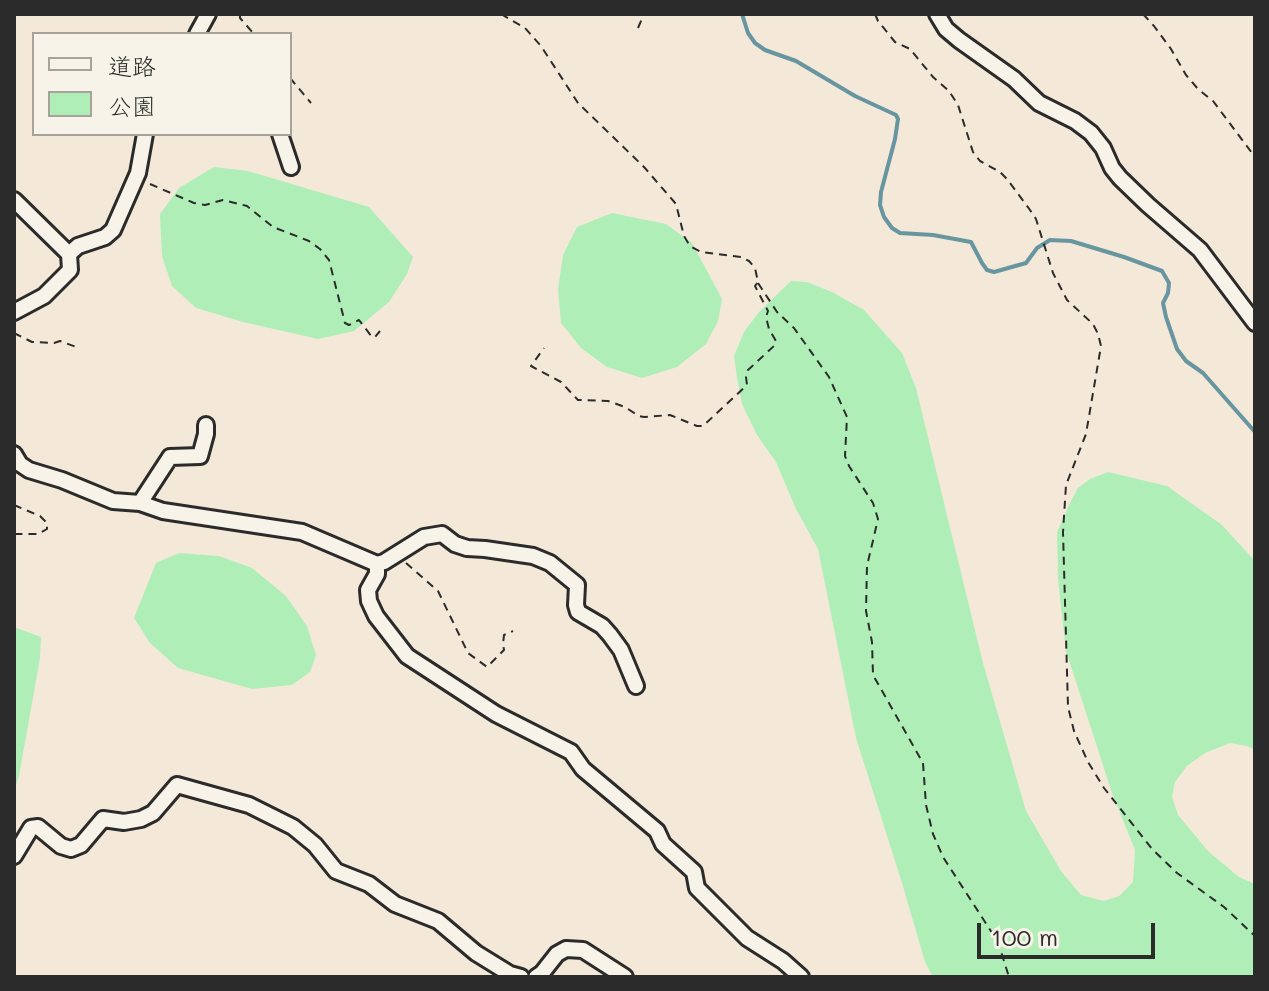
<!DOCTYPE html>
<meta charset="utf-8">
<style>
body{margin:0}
#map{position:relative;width:1269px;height:991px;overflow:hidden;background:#f4e9d8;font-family:Mali,"Klee One",sans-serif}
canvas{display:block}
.frame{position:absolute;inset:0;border:16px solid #2b2b2b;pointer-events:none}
.legend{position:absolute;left:32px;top:32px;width:260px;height:104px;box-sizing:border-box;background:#f7f3e8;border:2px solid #a5a39c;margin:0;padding:10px 14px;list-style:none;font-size:24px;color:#2b2b2b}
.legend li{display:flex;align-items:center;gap:16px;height:40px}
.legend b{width:40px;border:2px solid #a5a39c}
.scale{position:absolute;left:977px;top:923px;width:178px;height:36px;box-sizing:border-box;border:4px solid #2b2b2b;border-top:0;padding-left:10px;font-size:24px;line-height:28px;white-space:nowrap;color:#2b2b2b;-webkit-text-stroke:6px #f7f3e8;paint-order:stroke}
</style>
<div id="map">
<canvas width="1269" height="991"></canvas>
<div class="frame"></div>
<ul class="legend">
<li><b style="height:10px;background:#f7f3e8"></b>道路</li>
<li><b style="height:22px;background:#afefb7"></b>公園</li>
</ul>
<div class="scale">100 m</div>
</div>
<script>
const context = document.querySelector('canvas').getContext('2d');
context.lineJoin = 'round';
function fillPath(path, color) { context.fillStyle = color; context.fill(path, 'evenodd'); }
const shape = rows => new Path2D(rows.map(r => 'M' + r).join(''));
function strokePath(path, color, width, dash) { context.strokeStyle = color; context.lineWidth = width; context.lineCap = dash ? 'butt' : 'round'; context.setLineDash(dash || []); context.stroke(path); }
const green = shape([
 [214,167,248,171,369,207,413,257,407,274,389,302,354,331,318,339,243,322,196,308,172,286,162,256,160,214,179,188],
 [612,213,666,224,692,243,722,299,718,321,706,344,677,367,642,378,607,367,581,348,561,323,558,289,563,255,577,227],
 [791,281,807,282,832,292,864,310,902,353,916,388,983,663,1026,811,1061,871,1081,895,1104,901,1119,896,1133,882,1135,850,1112,793,1066,651,1058,580,1057,532,1071,501,1078,488,1090,479,1108,472,1167,486,1222,525,1255,561,1255,750,1247,746,1230,743,1205,753,1187,766,1175,782,1172,797,1178,815,1209,852,1239,877,1255,884,1255,977,933,977,925,962,902,883,856,738,818,549,796,509,776,462,757,435,742,404,737,378,734,356,744,332,759,312],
 [179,553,219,556,252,568,286,596,307,626,316,655,310,672,292,685,252,689,178,668,150,643,134,618,156,563],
 [14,627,41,637,40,658,19,776,14,792]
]);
const stream = shape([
 [742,14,748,33,755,43,765,50,796,61,855,96,896,115,898,119,895,139,881,192,880,205,884,217,892,228,900,233,933,235,971,242,982,263,987,270,994,272,1026,263,1037,248,1050,240,1071,241,1124,257,1162,271,1169,283,1168,293,1163,303,1166,317,1177,349,1186,361,1203,373,1255,432]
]);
const path = shape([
 [240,14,240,18,254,34],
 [501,14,525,28,541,46,578,103,644,167,676,204,684,236,690,246,701,252,741,257,749,261,755,268,758,282,755,286,768,311,766,317,769,329,776,341,774,346,748,370,746,377,747,385,703,426,697,426,670,415,644,417,639,416,625,407,608,401,578,400,561,382,531,366,544,348],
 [875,14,878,21,895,42,910,49,933,77,949,91,958,105,973,152,980,161,1000,172,1007,179,1030,210,1036,219,1053,273,1067,300,1093,324,1098,334,1101,346,1086,434,1066,485,1063,532,1068,707,1074,731,1088,762,1104,788,1152,849,1177,873,1224,907,1255,936],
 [1143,14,1154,26,1171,49,1186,75,1198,89,1213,101,1255,157],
 [638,28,644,14],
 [290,78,311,103],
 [150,184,194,203,205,205,223,200,247,206,273,227,309,241,320,249,329,260,345,323,349,325,359,320,372,337,375,337,380,331],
 [758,283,777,312,794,328,829,377,847,417,845,456,849,466,873,503,878,519,867,566,866,611,872,642,873,675,923,763,926,805,933,834,943,857,998,942,1009,977],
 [14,333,32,342,54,343,60,341,79,348],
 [14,505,40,516,47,523,47,529,38,534,14,534],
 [406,563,438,591,468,653,487,667,504,650,503,644,504,635,513,631]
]);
const street = shape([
 [937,14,946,29,959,40,1014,79,1039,103,1075,121,1091,133,1103,148,1112,168,1120,178,1148,205,1200,250,1255,323],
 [197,34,208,14],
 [280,134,291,167],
 [14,200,69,254,70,270,44,296,14,312],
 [69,254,78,246,105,237,113,230,138,173,145,134],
 [14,454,20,464,29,470,62,480,113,501,140,503,163,511,302,532,377,564,377,574,368,590,369,601,376,616,407,656,496,714,571,752,583,769,657,831,663,844,694,872,697,888,747,938,783,961,801,977],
 [140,503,170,457,200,456,206,434,206,425],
 [377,564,384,562,424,537,442,534,455,544,467,548,485,549,533,556,550,563,577,585,576,605,578,612,602,626,610,635,621,650,636,686],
 [14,856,31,828,38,827,61,846,71,849,81,845,103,819,124,822,141,819,153,813,177,785,249,805,293,827,315,845,336,871,369,884,395,904,438,921,476,953,510,974,521,977],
 [536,977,542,973,557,954,566,949,583,950,625,977]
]);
fillPath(green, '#afefb7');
strokePath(stream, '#6795a0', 4);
strokePath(street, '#2b2b2b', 20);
strokePath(path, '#2b2b2b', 2, [8, 6]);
strokePath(street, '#f7f3e8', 14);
</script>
